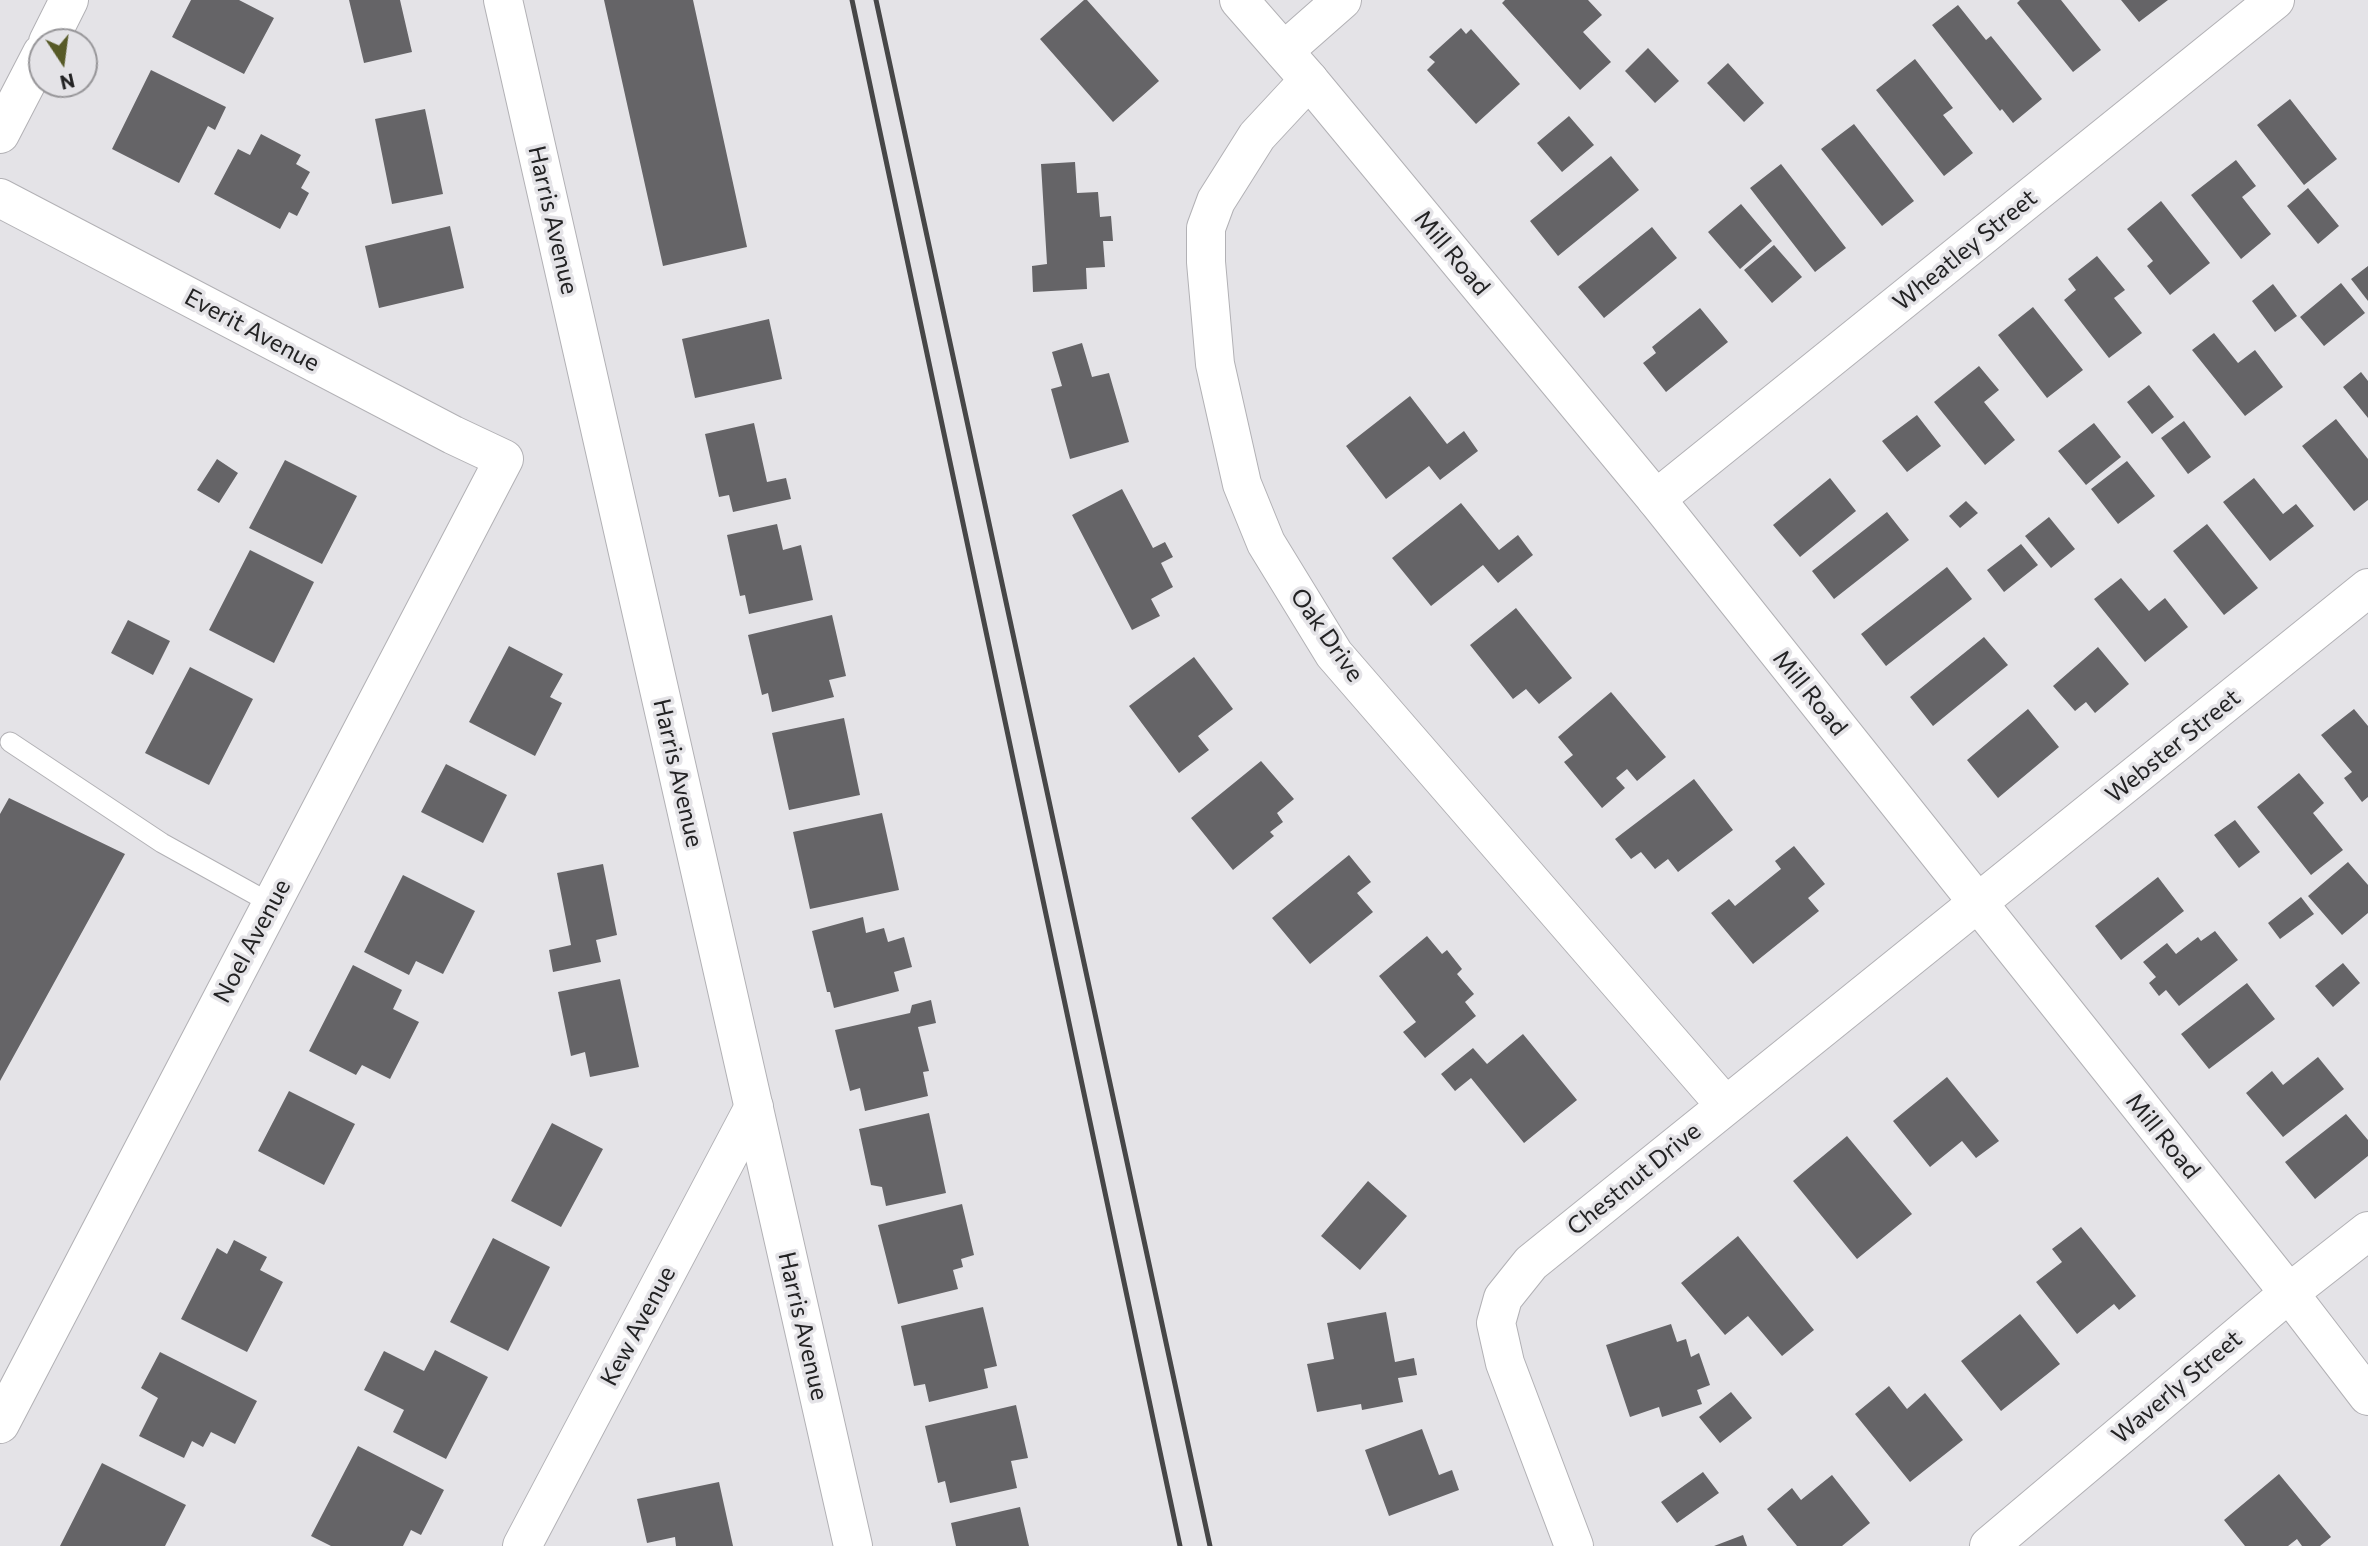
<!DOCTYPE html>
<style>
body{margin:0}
#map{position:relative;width:2368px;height:1546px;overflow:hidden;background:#e4e3e7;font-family:Commissioner,sans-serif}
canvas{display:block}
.north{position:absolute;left:28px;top:28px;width:70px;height:70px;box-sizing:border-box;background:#e4e3e7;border:2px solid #979699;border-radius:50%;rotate:167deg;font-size:19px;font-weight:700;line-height:28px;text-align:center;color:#232324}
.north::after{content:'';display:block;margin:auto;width:24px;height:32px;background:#575a27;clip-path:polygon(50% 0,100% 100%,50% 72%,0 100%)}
</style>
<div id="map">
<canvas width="2368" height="1546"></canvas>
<div class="north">N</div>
</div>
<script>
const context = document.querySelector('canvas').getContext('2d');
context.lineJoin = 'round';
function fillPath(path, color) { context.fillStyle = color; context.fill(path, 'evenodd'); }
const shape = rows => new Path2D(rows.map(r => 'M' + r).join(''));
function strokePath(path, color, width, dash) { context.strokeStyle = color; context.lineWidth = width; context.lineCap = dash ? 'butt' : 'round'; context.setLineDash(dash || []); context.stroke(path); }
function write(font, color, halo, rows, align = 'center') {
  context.font = font + ' Commissioner,sans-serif'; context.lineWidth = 7; context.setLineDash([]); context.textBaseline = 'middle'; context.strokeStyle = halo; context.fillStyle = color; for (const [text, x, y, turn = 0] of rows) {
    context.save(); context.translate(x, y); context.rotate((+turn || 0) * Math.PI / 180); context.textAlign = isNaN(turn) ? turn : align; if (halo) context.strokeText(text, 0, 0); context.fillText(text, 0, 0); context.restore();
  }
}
const building = shape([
 [191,0,239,0,274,18,244,74,172,37],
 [349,0,400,0,412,52,364,63],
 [604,0,693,0,747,247,663,266],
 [1084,0,1087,0,1159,81,1113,122,1040,39],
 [1505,0,1588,0,1602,15,1583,32,1611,62,1580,90,1502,3],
 [2020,0,2061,0,2101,50,2073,72,2017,3],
 [2121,0,2168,0,2139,22],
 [1958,5,1986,40,1991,36,2042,99,2013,123,2002,109,2000,111,1932,25],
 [1461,28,1466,34,1471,29,1520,84,1476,124,1427,70,1435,62,1429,57],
 [1648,48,1679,81,1655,103,1625,71],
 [1915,59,1953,108,1943,115,1973,153,1944,176,1876,90],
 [1728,63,1764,103,1744,122,1707,83],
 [151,70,226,107,215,130,208,126,179,183,112,149],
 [2290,99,2337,159,2304,185,2257,125],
 [425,109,443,194,392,204,375,119],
 [1569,116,1594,145,1562,172,1537,143],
 [1854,124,1914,201,1882,226,1821,149],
 [261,134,301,155,296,164,310,172,301,188,309,193,297,216,289,212,280,229,214,194,238,149,250,155],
 [1611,156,1639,190,1558,256,1530,221],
 [2236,160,2256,186,2242,197,2271,234,2241,259,2191,195],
 [1075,162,1077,193,1098,192,1100,217,1111,216,1113,241,1103,241,1105,267,1086,268,1087,289,1033,292,1032,266,1047,264,1041,164],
 [1781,164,1846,248,1815,272,1750,188],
 [2308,188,2339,226,2318,244,2287,206],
 [2161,201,2210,263,2170,295,2147,266,2153,261,2127,229],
 [1741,204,1772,241,1740,269,1708,232],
 [450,226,464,288,379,308,365,246],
 [1652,227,1677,258,1604,318,1578,287],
 [1774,245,1802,277,1772,303,1744,270],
 [2097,256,2125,290,2114,298,2142,333,2109,358,2064,300,2076,290,2068,279],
 [2368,266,2368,301,2351,279],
 [2341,283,2365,313,2324,346,2300,317],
 [2273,284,2297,316,2275,332,2252,301],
 [2033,307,2083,370,2047,398,1998,335],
 [1700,308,1728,342,1666,392,1643,363,1656,353,1652,347],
 [769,319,782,379,695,398,682,339],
 [2214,333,2238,363,2255,350,2283,387,2245,416,2192,350],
 [1082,343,1092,377,1109,373,1129,442,1070,459,1051,389,1062,386,1052,352],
 [1979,366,1999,390,1984,402,2015,440,1985,465,1934,402],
 [2361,372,2368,381,2368,418,2343,387],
 [2149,385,2174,417,2152,434,2127,402],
 [1410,396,1447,444,1464,431,1478,451,1440,480,1429,466,1386,499,1346,446],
 [1917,415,1941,446,1907,472,1882,441],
 [2336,419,2368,459,2368,500,2354,511,2302,446],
 [2184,421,2211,457,2188,474,2161,438],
 [754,423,767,482,786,478,791,499,733,512,729,495,719,497,705,434],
 [2094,423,2121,457,2086,485,2058,451],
 [217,459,238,473,219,503,197,490],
 [285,460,357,496,322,564,249,528],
 [2127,461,2155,496,2118,524,2091,489],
 [1830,478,1856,511,1800,557,1773,525],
 [2254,478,2283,514,2296,504,2314,526,2270,561,2223,502],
 [1122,489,1153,548,1165,542,1173,557,1161,563,1173,587,1151,599,1160,616,1132,630,1072,515],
 [1966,501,1978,513,1960,528,1949,516],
 [1461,503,1499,550,1518,535,1533,555,1498,583,1483,565,1431,606,1392,558],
 [1887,512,1909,540,1834,599,1812,571],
 [2049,517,2075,549,2051,568,2025,536],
 [777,524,783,550,801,545,813,600,749,614,745,595,740,596,727,535],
 [2207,524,2258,588,2224,615,2173,551],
 [2021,544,2038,565,2004,592,1987,570],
 [250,550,314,582,274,663,209,630],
 [1947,567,1972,599,1886,666,1861,634],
 [2121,578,2149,611,2165,598,2188,627,2145,662,2094,599],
 [1516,608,1572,678,1539,704,1526,689,1513,699,1470,645],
 [832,615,846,676,829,680,834,697,772,712,768,693,762,695,748,635],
 [128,620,170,641,153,675,111,653],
 [1984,637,2008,665,1933,726,1910,697],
 [509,646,563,674,550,697,562,703,535,756,469,722],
 [2098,647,2129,684,2095,713,2086,702,2075,711,2053,686],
 [1194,657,1233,709,1198,736,1209,750,1179,773,1129,706],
 [190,667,253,699,209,785,145,753],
 [1611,692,1666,757,1637,781,1627,769,1616,778,1625,788,1602,808,1564,762,1573,755,1558,737],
 [2028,709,2059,747,1998,798,1967,760],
 [2354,709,2368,726,2368,797,2362,802,2344,778,2352,772,2321,735],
 [844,718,860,795,789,810,772,733],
 [1261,761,1294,799,1277,813,1283,822,1270,832,1274,836,1233,870,1191,818],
 [446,764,507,795,483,843,421,812],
 [2299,773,2324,803,2313,813,2343,850,2311,875,2257,807],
 [1694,779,1733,830,1678,872,1668,859,1655,869,1641,852,1631,859,1615,839],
 [9,798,125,854,0,1081,0,814],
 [882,813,899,890,810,909,793,832],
 [2235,820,2260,852,2239,868,2214,835],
 [1794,846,1825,884,1808,898,1819,911,1753,964,1711,913,1729,899,1735,906,1781,869,1775,861],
 [1349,855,1371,882,1357,893,1373,912,1310,964,1272,918],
 [2348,862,2368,885,2368,913,2342,935,2308,896],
 [603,864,617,935,596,940,601,962,553,972,549,950,571,945,557,873],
 [403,875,475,911,443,974,416,961,409,975,364,952],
 [2158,877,2184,911,2121,960,2095,926],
 [2301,897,2314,914,2280,939,2268,923],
 [863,917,866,933,884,928,888,942,904,937,912,967,894,972,899,991,834,1008,830,992,827,992,812,931],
 [2215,931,2238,960,2179,1006,2166,990,2159,996,2149,983,2156,977,2143,962,2167,943,2176,954,2198,937,2201,941],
 [1427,936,1442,954,1447,950,1462,969,1457,974,1474,994,1465,1002,1476,1016,1425,1058,1403,1032,1416,1022,1379,976],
 [2343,963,2360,983,2333,1007,2315,986],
 [353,965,402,990,393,1009,419,1022,390,1079,362,1065,356,1075,309,1051],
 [620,979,639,1067,590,1077,585,1052,571,1056,558,992],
 [2247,983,2275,1019,2209,1069,2181,1034],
 [931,1000,936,1023,918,1027,929,1071,923,1072,928,1096,865,1111,860,1088,850,1091,835,1030,910,1013,912,1005],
 [1523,1034,1577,1100,1524,1143,1471,1078,1455,1091,1441,1074,1473,1048,1487,1064],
 [2318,1057,2344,1089,2283,1137,2246,1093,2272,1071,2283,1085],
 [1947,1077,1999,1141,1976,1158,1962,1141,1930,1167,1893,1121],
 [289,1091,355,1124,324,1185,258,1151],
 [929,1113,946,1193,886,1206,882,1187,871,1185,859,1129],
 [2346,1114,2368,1140,2368,1156,2315,1199,2285,1162],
 [552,1123,603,1149,561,1227,511,1201],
 [1847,1136,1912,1214,1857,1259,1793,1181],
 [1368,1181,1407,1216,1360,1270,1321,1236],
 [962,1204,974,1255,961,1259,963,1267,953,1270,958,1289,898,1304,878,1225],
 [2081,1227,2136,1296,2119,1310,2114,1304,2077,1334,2036,1282,2062,1262,2052,1249],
 [1738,1236,1814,1330,1782,1356,1748,1316,1725,1335,1681,1283],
 [493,1238,550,1267,508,1351,450,1322],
 [234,1240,267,1257,260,1270,283,1282,247,1352,181,1319,217,1248,227,1254],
 [983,1307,997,1366,984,1369,988,1388,929,1402,925,1384,914,1386,901,1326],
 [1386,1312,1395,1362,1414,1358,1417,1375,1398,1378,1403,1402,1362,1410,1361,1404,1317,1412,1307,1364,1334,1359,1327,1323],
 [2020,1314,2060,1364,2001,1411,1961,1361],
 [1671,1324,1677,1342,1686,1339,1691,1357,1699,1353,1710,1385,1697,1390,1702,1404,1662,1417,1659,1407,1630,1417,1606,1345],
 [435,1350,488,1377,446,1459,393,1432,404,1410,364,1390,384,1351,424,1371],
 [160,1352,257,1401,235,1444,211,1432,203,1447,192,1441,184,1458,139,1436,158,1398,141,1388],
 [1889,1386,1907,1409,1925,1393,1963,1440,1910,1482,1855,1414],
 [1731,1392,1752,1418,1720,1443,1699,1417],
 [1016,1405,1028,1458,1011,1461,1017,1488,950,1503,945,1481,938,1483,925,1426],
 [1422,1429,1439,1475,1452,1470,1459,1490,1389,1516,1365,1450],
 [358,1446,444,1490,421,1535,411,1530,403,1546,331,1546,311,1536],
 [102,1463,186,1505,165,1546,60,1546],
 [1703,1472,1719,1493,1677,1523,1661,1502],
 [2279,1474,2331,1537,2320,1546,2302,1546,2297,1539,2288,1546,2245,1546,2224,1520],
 [1832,1475,1870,1523,1842,1546,1797,1546,1767,1509,1792,1488,1801,1500],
 [719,1482,733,1546,676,1546,675,1537,647,1543,637,1499],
 [1020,1507,1029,1546,956,1546,951,1523],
 [1743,1535,1747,1546,1714,1546]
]);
const service = shape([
 [10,742,162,843,272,904]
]);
const minor = shape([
 [48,42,69,0],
 [1284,51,1342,0],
 [1309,80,1257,136,1216,201,1206,228,1206,262,1215,364,1242,484,1266,543,1334,654,1725,1105],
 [0,134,42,53],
 [0,198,453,435,504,459,0,1424],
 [1656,499,2275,0],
 [522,1546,754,1107],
 [1574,1546,1505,1363,1496,1323,1503,1298,1531,1263,2368,588],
 [1989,1546,2289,1293,2368,1231]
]);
const tertiary = shape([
 [503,0,853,1546]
]);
const secondary = shape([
 [1239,0,1309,80,1656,499,2289,1293,2368,1396]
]);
const rail = shape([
 [852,0,1180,1546],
 [876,0,1210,1546]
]);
const streetNames = [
 ["Harris Avenue",553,220,77],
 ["Wheatley Street",1965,250,-39],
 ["Mill Road",1452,253,50],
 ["Everit Avenue",252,330,28],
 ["Oak Drive",1327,635,55],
 ["Mill Road",1810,693,51],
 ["Webster Street",2173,746,-39],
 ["Harris Avenue",678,773,77],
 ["Noel Avenue",252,941,-62],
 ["Mill Road",2163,1136,51],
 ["Chestnut Drive",1634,1179,-39],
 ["Kew Avenue",638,1326,-62],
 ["Harris Avenue",803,1326,77],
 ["Waverly Street",2177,1387,-40]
];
fillPath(building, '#656467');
strokePath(service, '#b2b1b5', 21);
strokePath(minor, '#b2b1b5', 40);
strokePath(tertiary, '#b2b1b5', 40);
strokePath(secondary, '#b2b1b5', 40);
strokePath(service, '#fff', 19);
strokePath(minor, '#fff', 38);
strokePath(tertiary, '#fff', 38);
strokePath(secondary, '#fff', 38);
strokePath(rail, '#464647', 5);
write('24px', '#232324', '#e4e3e7', streetNames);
</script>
